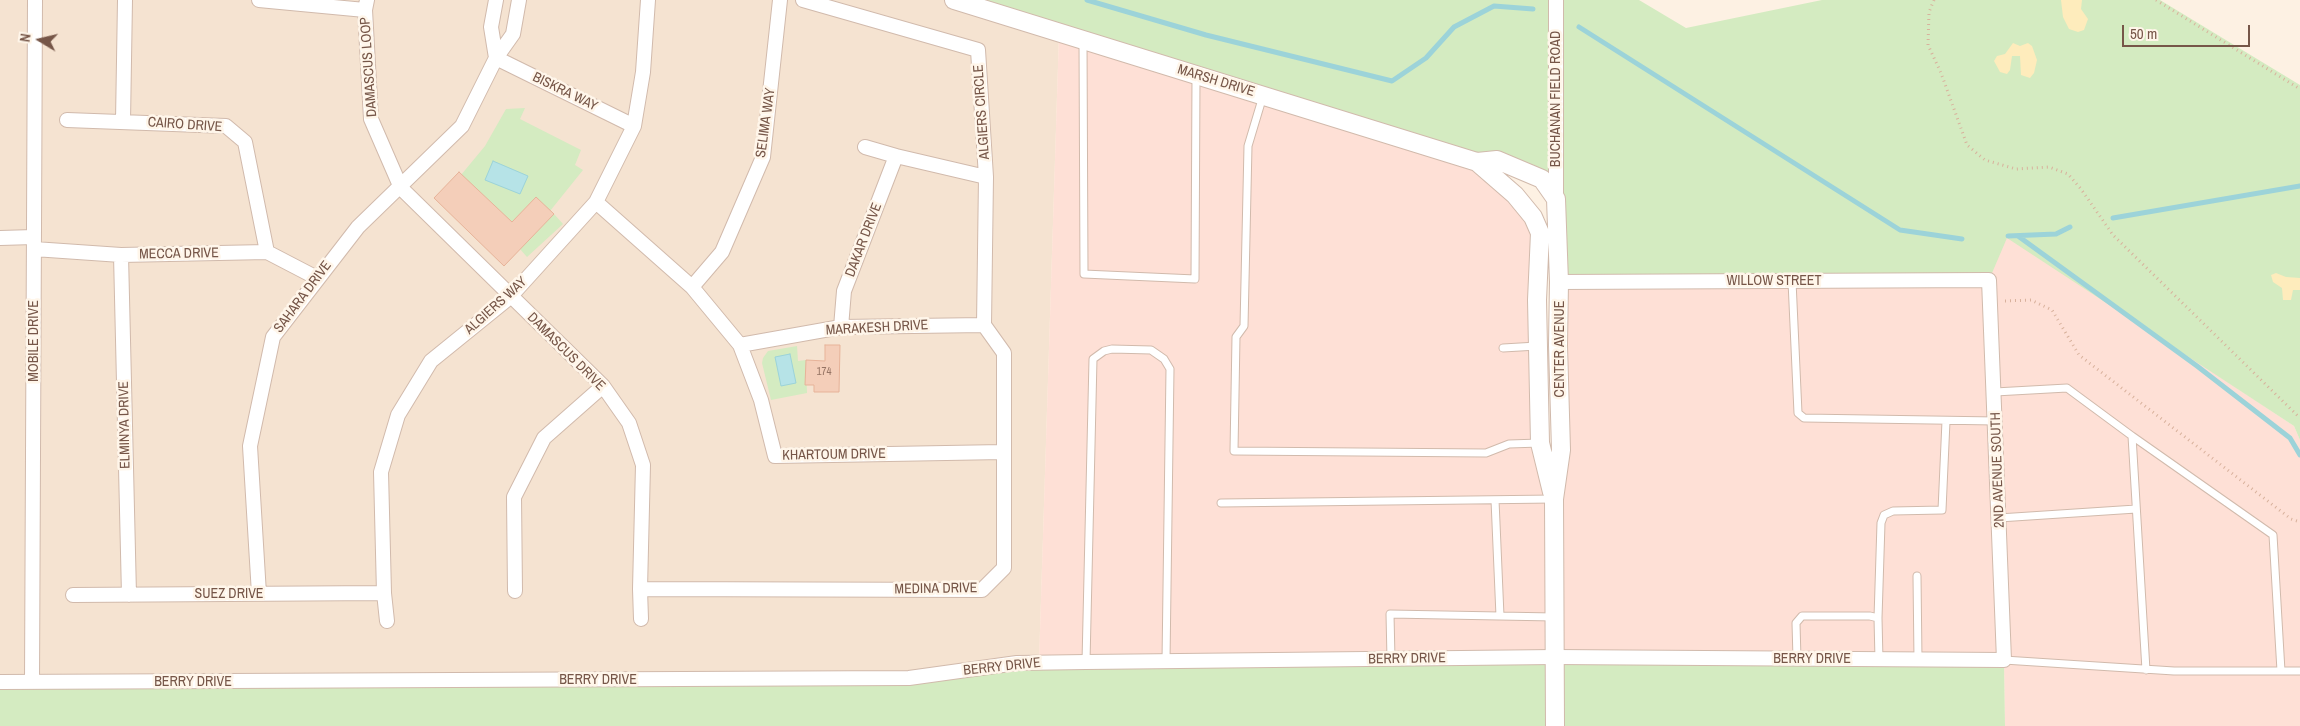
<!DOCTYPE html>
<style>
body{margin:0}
#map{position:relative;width:2300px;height:726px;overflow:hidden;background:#fdf1e3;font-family:"Archivo Narrow",sans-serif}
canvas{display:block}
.north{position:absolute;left:15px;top:15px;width:50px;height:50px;-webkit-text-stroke:4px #fff6ea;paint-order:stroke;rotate:279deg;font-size:14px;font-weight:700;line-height:20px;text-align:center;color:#765648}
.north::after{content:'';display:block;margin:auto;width:18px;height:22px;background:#765648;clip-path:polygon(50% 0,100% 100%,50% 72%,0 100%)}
.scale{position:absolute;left:2122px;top:25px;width:128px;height:22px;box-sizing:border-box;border:2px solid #765648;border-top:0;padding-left:6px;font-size:15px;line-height:18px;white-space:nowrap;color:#765648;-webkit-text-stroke:4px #fff6ea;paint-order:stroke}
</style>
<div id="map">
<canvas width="2300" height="726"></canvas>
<div class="north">N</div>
<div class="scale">50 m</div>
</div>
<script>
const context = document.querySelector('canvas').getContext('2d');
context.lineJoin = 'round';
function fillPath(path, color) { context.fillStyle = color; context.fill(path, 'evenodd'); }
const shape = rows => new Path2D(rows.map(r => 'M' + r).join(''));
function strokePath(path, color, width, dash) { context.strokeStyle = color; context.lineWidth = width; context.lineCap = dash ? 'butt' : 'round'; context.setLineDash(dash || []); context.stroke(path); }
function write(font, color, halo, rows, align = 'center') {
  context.font = font + ' "Archivo Narrow",sans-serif'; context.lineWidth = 5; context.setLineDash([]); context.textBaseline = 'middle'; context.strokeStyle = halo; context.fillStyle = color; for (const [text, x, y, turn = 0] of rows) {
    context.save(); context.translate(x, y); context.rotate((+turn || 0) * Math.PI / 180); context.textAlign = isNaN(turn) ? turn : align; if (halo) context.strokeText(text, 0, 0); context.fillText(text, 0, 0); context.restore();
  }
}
const residential = shape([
 [0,0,950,0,1059,34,1039,662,909,678,0,682]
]);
const commercial = shape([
 [1059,34,1477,162,1533,217,1537,346,1554,497,1559,282,2008,236,2294,426,2300,440,2300,726,2005,726,2004,661,1039,662]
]);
const green = shape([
 [954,0,1639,0,1686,28,1822,0,2160,0,2300,85,2300,440,2294,426,2007,238,1989,280,1559,282,1549,194,1542,179,1497,160,1477,162],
 [525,108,520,119,581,150,575,165,583,170,550,211,536,197,512,222,461,175,485,146,506,109],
 [554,214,563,224,527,257,520,249],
 [797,346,798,361,806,360,807,393,771,400,762,363,763,358,768,351],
 [2004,661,2005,726,0,726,0,682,909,678,1017,663]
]);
const sand = shape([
 [2061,0,2082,0,2081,9,2088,19,2084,30,2078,32,2069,29,2063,17],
 [2013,43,2020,46,2028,43,2032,46,2037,60,2034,73,2030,78,2021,75,2020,56,2012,56,2010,70,2007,74,2000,72,1994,61,1997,56,2005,54],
 [2276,273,2286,277,2300,278,2300,290,2293,290,2291,300,2283,300,2282,288,2273,282,2271,275]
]);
const water = shape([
 [493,161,528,176,520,194,485,180,493,161],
 [790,354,796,383,781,386,775,357,790,354]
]);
const stream = shape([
 [1087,0,1206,35,1392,81,1426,58,1454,27,1494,6,1533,9],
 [1579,27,1900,230,1962,239],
 [2113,218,2300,186],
 [2008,236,2056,234,2070,227],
 [2018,236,2197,366,2290,438,2300,455]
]);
const building = shape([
 [459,172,512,222,536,197,554,214,504,266,434,198,459,172],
 [825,345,840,345,839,392,814,392,814,385,805,385,806,360,825,361,825,345]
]);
const path = shape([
 [1934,0,1929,12,1928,45,1941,73,1967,145,1985,160,2016,169,2049,167,2068,174,2081,189,2113,235,2300,418],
 [2156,0,2300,89],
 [2005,301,2031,300,2052,310,2079,355,2291,519,2300,522]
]);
const service = shape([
 [1083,40,1084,274,1195,279,1196,77],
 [1263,96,1248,146,1244,326,1236,337,1234,451,1486,453,1509,444,1540,443],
 [1792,281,1798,413,1804,418,1996,421],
 [1503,348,1537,346],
 [1995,392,2067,388,2132,436,2146,670],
 [2132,436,2273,535,2281,671],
 [1495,500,1500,616],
 [1221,503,1554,499],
 [1999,518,2136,509],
 [1917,576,1918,660],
 [1878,618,1881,523,1884,515,1893,511,1942,510,1946,421],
 [1391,659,1390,614,1554,617],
 [1797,659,1796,623,1802,616,1870,616,1878,618,1879,660],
 [2004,660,2174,671,2300,671],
 [1086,662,1093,359,1104,351,1112,349,1151,350,1164,359,1170,369,1166,661]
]);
const minor = shape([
 [259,0,365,10],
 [367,0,365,10,371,119,401,188,603,386,629,423,643,465,640,589,641,619],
 [496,0,491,27,496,58,513,34,519,0],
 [803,0,978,50,986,177,984,325],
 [1556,0,1556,199],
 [67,120,226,126,245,142,267,252],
 [123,121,125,0],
 [865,147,896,156],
 [596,202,692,287,740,345,761,400,775,456,1003,452],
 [0,238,34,237],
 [34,249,121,255,267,252,317,278],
 [121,255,129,595],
 [692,287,722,252,763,157,780,0],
 [841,327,844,291,896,156,986,177],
 [740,345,841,327,984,325],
 [640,589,982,590,1004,568,1004,353,984,325],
 [515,591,514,497,544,438,603,386],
 [259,594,250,446,273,337,358,227,462,126,496,58,634,126],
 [73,595,384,593],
 [387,621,384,593,381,472,398,415,431,361,510,297,596,202,634,126,643,72,648,0],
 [0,682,909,678,1017,663,1086,662,1555,657,2004,660,1989,280,1559,282],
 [32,682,35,0]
]);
const tertiary = shape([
 [954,0,1477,162,1497,160,1542,179,1556,199,1559,282,1558,345,1561,450,1554,499,1555,726],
 [1477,162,1515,195,1533,217,1540,233,1537,300,1540,443,1552,492]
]);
const numberNames = [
 ["174",824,372]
];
const streetNames = [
 ["DAMASCUS LOOP",369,67,-94],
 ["MARSH DRIVE",1216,81,17],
 ["BISKRA WAY",565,92,26],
 ["BUCHANAN FIELD ROAD",1556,99,-90],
 ["ALGIERS CIRCLE",982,112,-94],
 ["SELIMA WAY",766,123,-82],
 ["CAIRO DRIVE",185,125,4],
 ["DAKAR DRIVE",864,240,-69],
 ["MECCA DRIVE",179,254,-1],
 ["WILLOW STREET",1774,281],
 ["SAHARA DRIVE",303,297,-53],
 ["ALGIERS WAY",496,306,-42],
 ["MARAKESH DRIVE",877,328,-3],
 ["MOBILE DRIVE",34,341,-90],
 ["CENTER AVENUE",1560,349,-90],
 ["DAMASCUS DRIVE",566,352,45],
 ["ELMINYA DRIVE",125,425,-91],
 ["KHARTOUM DRIVE",834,455,-1],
 ["2ND AVENUE SOUTH",1998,470,-92],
 ["MEDINA DRIVE",936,589,-1],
 ["SUEZ DRIVE",229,594],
 ["BERRY DRIVE",1407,659,-1],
 ["BERRY DRIVE",1812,659],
 ["BERRY DRIVE",1002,667,-6],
 ["BERRY DRIVE",598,680],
 ["BERRY DRIVE",193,682]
];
fillPath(residential, '#f5e3d1');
fillPath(commercial, '#fee0d6');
fillPath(green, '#d4ebc1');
fillPath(sand, '#feecbc');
fillPath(water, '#b6e3e7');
strokePath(water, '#9cd3d9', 1);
strokePath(stream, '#9cd3d9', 5);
fillPath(building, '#f4ceb9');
strokePath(building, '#e7b399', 1);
strokePath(service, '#d1baac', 9);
strokePath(minor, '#d1baac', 16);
strokePath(tertiary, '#d1baac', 20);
strokePath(path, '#d8b19c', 3, [1, 4]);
strokePath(service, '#fff', 7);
strokePath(minor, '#fff', 14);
strokePath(tertiary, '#fff', 18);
write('11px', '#967464', null, numberNames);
write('14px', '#765648', '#fff6ea', streetNames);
</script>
